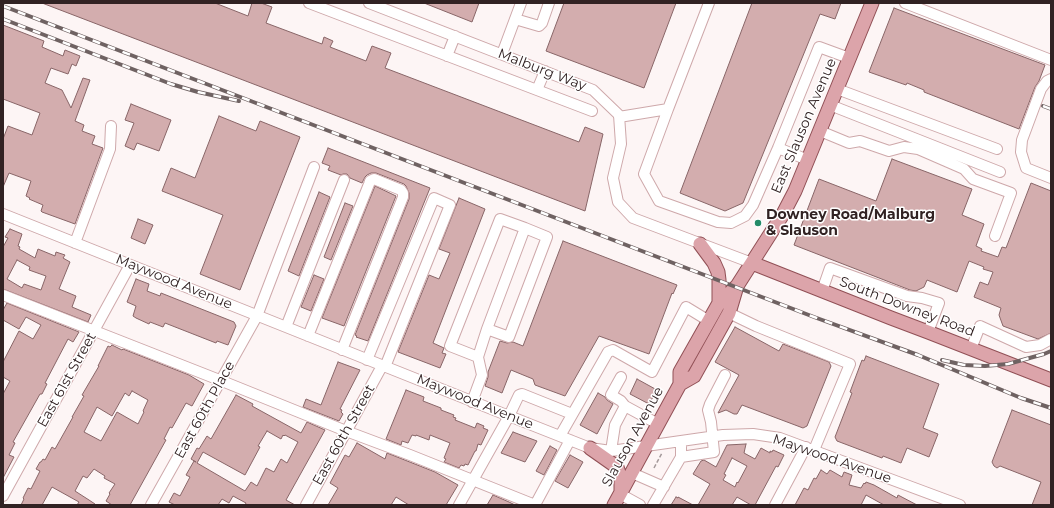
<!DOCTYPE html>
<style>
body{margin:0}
#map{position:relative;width:1054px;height:508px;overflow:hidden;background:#fdf5f5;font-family:Montserrat,sans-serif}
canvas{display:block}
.frame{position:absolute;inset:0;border:4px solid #312223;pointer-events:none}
</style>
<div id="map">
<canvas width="1054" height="508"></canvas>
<div class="frame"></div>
</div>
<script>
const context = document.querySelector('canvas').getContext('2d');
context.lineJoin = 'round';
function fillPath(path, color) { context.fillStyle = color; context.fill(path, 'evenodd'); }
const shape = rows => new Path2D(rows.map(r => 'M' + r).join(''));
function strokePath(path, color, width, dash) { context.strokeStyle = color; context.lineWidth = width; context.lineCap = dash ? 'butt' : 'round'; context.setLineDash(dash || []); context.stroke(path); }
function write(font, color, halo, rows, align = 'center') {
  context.font = font + ' Montserrat,sans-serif'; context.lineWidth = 3; context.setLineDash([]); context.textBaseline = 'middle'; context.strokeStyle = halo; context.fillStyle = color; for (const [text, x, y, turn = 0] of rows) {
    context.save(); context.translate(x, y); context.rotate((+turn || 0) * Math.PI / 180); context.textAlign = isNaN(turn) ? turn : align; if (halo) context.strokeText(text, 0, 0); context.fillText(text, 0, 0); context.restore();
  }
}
const building = shape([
 [42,3,215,3,248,16,252,3,261,3,272,7,266,23,322,44,324,37,333,41,330,47,366,61,372,46,391,53,385,68,579,142,585,127,603,134,585,211,42,3],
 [424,3,479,3,472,22,424,3],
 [564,3,676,3,644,88,546,51,564,3],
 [752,3,841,3,835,19,820,14,743,203,725,211,680,193,752,3],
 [894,8,1045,65,1039,81,1035,87,1019,129,924,92,924,90,907,83,906,85,869,72,894,8],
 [3,25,44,41,42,47,63,56,65,50,80,56,76,66,72,64,68,74,51,68,45,83,62,90,71,108,83,78,90,80,75,121,84,125,82,131,95,136,92,144,103,148,75,224,42,212,41,211,43,205,29,199,30,198,26,196,31,181,9,173,3,187,3,139,8,126,32,135,40,113,3,99,3,25],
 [131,104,171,120,159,151,137,143,134,150,125,146,134,123,125,120,131,104],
 [219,116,256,131,260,121,300,137,240,290,200,274,223,215,162,191,171,168,195,178,219,116],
 [328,148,430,188,368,341,356,337,357,336,355,335,409,199,409,193,406,186,404,184,376,173,371,173,367,175,365,177,362,183,350,178,347,174,343,174,341,175,328,170,330,166,322,163,328,148],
 [892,159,972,189,962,215,984,224,976,246,982,249,981,251,998,257,1002,247,1006,248,1031,183,1051,191,1051,333,1038,339,1003,326,999,315,1001,308,974,297,980,282,988,285,993,272,983,269,984,267,969,261,957,292,927,280,924,287,916,291,910,290,794,245,819,179,876,201,892,159],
 [375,186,396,196,344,326,322,318,375,186],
 [319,192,330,197,299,276,288,271,319,192],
 [459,198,485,209,433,343,444,348,442,353,446,354,440,368,398,352,429,275,439,279,450,253,439,249,459,198],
 [345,203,353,206,331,260,324,257,345,203],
 [138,219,153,225,145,244,131,238,138,219],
 [10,229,22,234,18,246,20,247,19,249,35,258,38,249,55,256,56,252,65,255,63,258,70,262,59,289,76,296,72,307,91,315,88,322,3,289,3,247,8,238,5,237,10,229],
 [17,260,30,267,29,270,46,276,41,290,24,284,22,288,7,279,17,260],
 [563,241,677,285,673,294,672,293,649,354,599,336,565,396,535,385,533,379,511,370,502,393,485,386,488,377,488,372,500,341,507,343,513,342,523,346,563,241],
 [314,275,324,279,311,311,301,307,314,275],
 [136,279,149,284,147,291,160,296,161,293,234,322,236,326,228,345,217,341,216,343,165,323,163,327,150,322,149,324,136,318,133,316,136,306,127,302,136,279],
 [7,303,79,332,73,342,68,339,45,383,47,384,42,394,40,394,13,442,15,443,9,455,14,457,3,478,3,394,10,381,3,377,3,362,19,331,33,339,41,325,26,317,19,329,3,320,3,310,7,303],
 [735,327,779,351,783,344,829,362,831,366,807,426,803,428,742,405,737,414,734,414,726,410,718,413,739,375,715,362,735,327],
 [112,345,122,350,123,349,189,375,204,384,192,406,186,403,172,428,170,427,164,439,166,440,130,505,112,505,106,501,110,494,109,493,115,484,104,478,105,476,94,469,87,478,83,476,75,491,89,500,95,504,94,505,77,505,79,502,52,487,42,505,21,505,24,499,23,498,28,488,31,489,40,471,36,469,40,462,41,462,43,459,45,460,52,447,55,449,73,417,72,417,84,396,82,395,99,366,98,366,108,346,110,347,112,345],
 [132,391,148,400,143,411,144,412,138,424,117,412,101,441,84,432,97,407,112,416,125,393,129,396,132,391],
 [866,356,939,384,923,428,938,434,929,457,907,448,901,463,883,456,882,458,837,441,835,437,852,393,850,392,862,360,864,361,866,356],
 [338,362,360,370,340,409,342,410,341,412,343,414,339,421,303,407,306,399,321,405,338,362],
 [637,379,657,390,649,404,630,394,637,379],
 [406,390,424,397,423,401,441,408,441,410,454,415,453,417,456,418,455,420,475,428,477,423,484,426,483,428,488,430,481,445,478,444,476,451,475,451,468,465,465,464,464,466,461,465,459,468,444,462,446,459,444,458,450,443,430,435,429,440,416,435,416,436,412,435,408,443,402,441,401,445,386,439,406,390],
 [598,393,605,397,607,400,613,404,597,434,580,425,598,393],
 [236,395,253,404,252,406,301,433,307,422,325,430,286,500,295,505,245,505,246,503,233,496,229,503,222,499,218,505,175,505,169,502,174,493,180,496,190,477,186,475,194,461,196,462,191,459,197,448,199,449,207,436,211,439,236,395],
 [267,431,281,439,283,435,284,436,285,435,298,442,287,463,281,459,274,472,266,468,257,486,251,482,245,491,197,463,203,452,245,475,260,447,258,446,267,431],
 [1012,410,1051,425,1051,505,1032,505,1041,482,1000,466,997,468,994,466,992,462,1012,410],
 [513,432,537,441,525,462,501,453,513,432],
 [357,443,385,459,387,453,435,472,458,485,446,505,409,505,396,497,391,505,328,505,338,488,330,483,345,455,349,457,357,443],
 [746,444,744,453,755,459,761,448,770,453,770,451,772,452,773,450,784,455,778,467,776,466,755,505,751,505,737,497,732,505,698,505,710,484,693,474,701,461,704,460,716,467,727,445,746,444],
 [732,458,747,466,738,483,737,482,735,487,723,480,726,475,724,474,732,458],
 [550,446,557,450,544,475,536,471,550,446],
 [570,455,583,462,568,488,555,481,570,455],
 [821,470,827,474,830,470,842,477,844,472,852,475,849,485,861,488,864,483,865,484,866,482,874,485,897,498,898,495,917,505,884,505,866,495,861,505,795,505,804,488,808,490,814,478,816,479,821,470],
 [493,495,509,502,515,505,487,505,493,495],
 [676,497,678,498,678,497,693,505,671,505,676,497]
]);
const path = shape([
 [654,468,662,453]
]);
const minor = shape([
 [309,3,592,111],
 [369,3,593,90,619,115,621,144,613,178,618,202,633,218,752,263],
 [905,3,1051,60],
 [515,19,539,26,542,23,549,3],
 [502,54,521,3],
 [447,56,455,36],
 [1051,79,1047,81,1041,89,1022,140,1021,152,1026,168,1051,178],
 [837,89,997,149],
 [537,90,545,71],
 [830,105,1000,172],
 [668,109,709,3],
 [619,117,668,109,644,174,659,201,718,222,731,223,745,216,753,205,778,148,819,47,849,58],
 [820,131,849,143,860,141,889,151,904,147,918,149,964,169,973,179,1011,193,995,236],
 [778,148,808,160],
 [3,214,509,416,590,448,611,451,723,435,753,434,780,438,960,505],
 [75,243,110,149,111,126],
 [822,291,830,268,907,296,922,298,939,303,928,332],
 [3,295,222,381,346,431,410,455,535,505],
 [729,313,756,326,850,364,814,450],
 [286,327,344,180],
 [308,336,369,184,370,181,374,179,401,190,403,193,403,197,342,350],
 [971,349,980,326,1026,347,1040,345,1051,339],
 [478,357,450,346,500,219,525,228],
 [367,360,434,198,450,205,385,367],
 [621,377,611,395,621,401,625,406,658,424],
 [472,402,482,375,478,357,487,329,525,228,547,237,509,337,487,329],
 [560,436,608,352,613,350,652,372,686,307,709,321],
 [611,451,615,425,625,406],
 [681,457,714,452,711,422,708,410,710,404,725,375],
 [632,473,664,487],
 [620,494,640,505],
 [3,496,130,265],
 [151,505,257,316,314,167],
 [306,505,382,366],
 [459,505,509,416,519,395,522,394,572,414],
 [535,505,570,440],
 [653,505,681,457,681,441],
 [775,505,806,447]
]);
const major = shape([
 [700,244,714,263,718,272,719,280,719,303],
 [752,263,891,318,928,332,1051,380],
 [680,384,680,372,719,303,737,286,783,214,795,191,872,3],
 [590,448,617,467,621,479,621,492],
 [614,505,680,384,694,376,729,313,737,286]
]);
const rail = shape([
 [3,6,814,317,918,355,1021,398,1051,408],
 [3,19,171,84,198,92,239,101],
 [1043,106,1051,109],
 [942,360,964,365,985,366,1008,364,1044,354,1051,351]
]);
const markers = [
 [758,223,4,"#248c69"]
];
const streetNames = [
 ["Malburg Way",542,70,21],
 ["East Slauson Avenue",804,126,-67],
 ["Maywood Avenue",174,282,22],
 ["South Downey Road",907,307,21],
 ["East 61st Street",67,380,-61],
 ["Maywood Avenue",475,402,22],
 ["East 60th Place",205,410,-61],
 ["East 60th Street",344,435,-61],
 ["Slauson Avenue",633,437,-61],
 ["Maywood Avenue",832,459,19]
];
const poiNames = [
 ["Downey Road/Malburg",766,215],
 ["& Slauson",766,231]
];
fillPath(building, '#d3adae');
strokePath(building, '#886567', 1);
strokePath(minor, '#cea8aa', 12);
strokePath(major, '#915056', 15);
strokePath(path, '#a59a9b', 1.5, [4, 2]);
strokePath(minor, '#fff', 10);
strokePath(major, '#dca4aa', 13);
strokePath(rail, '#6f6262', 4);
strokePath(rail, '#fff', 2.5, [8]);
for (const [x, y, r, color] of markers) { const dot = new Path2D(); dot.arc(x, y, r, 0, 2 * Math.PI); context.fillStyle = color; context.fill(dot); strokePath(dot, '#fff', 1.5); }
write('14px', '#312223', '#fff', streetNames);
write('bold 14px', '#312223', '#fff', poiNames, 'left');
</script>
